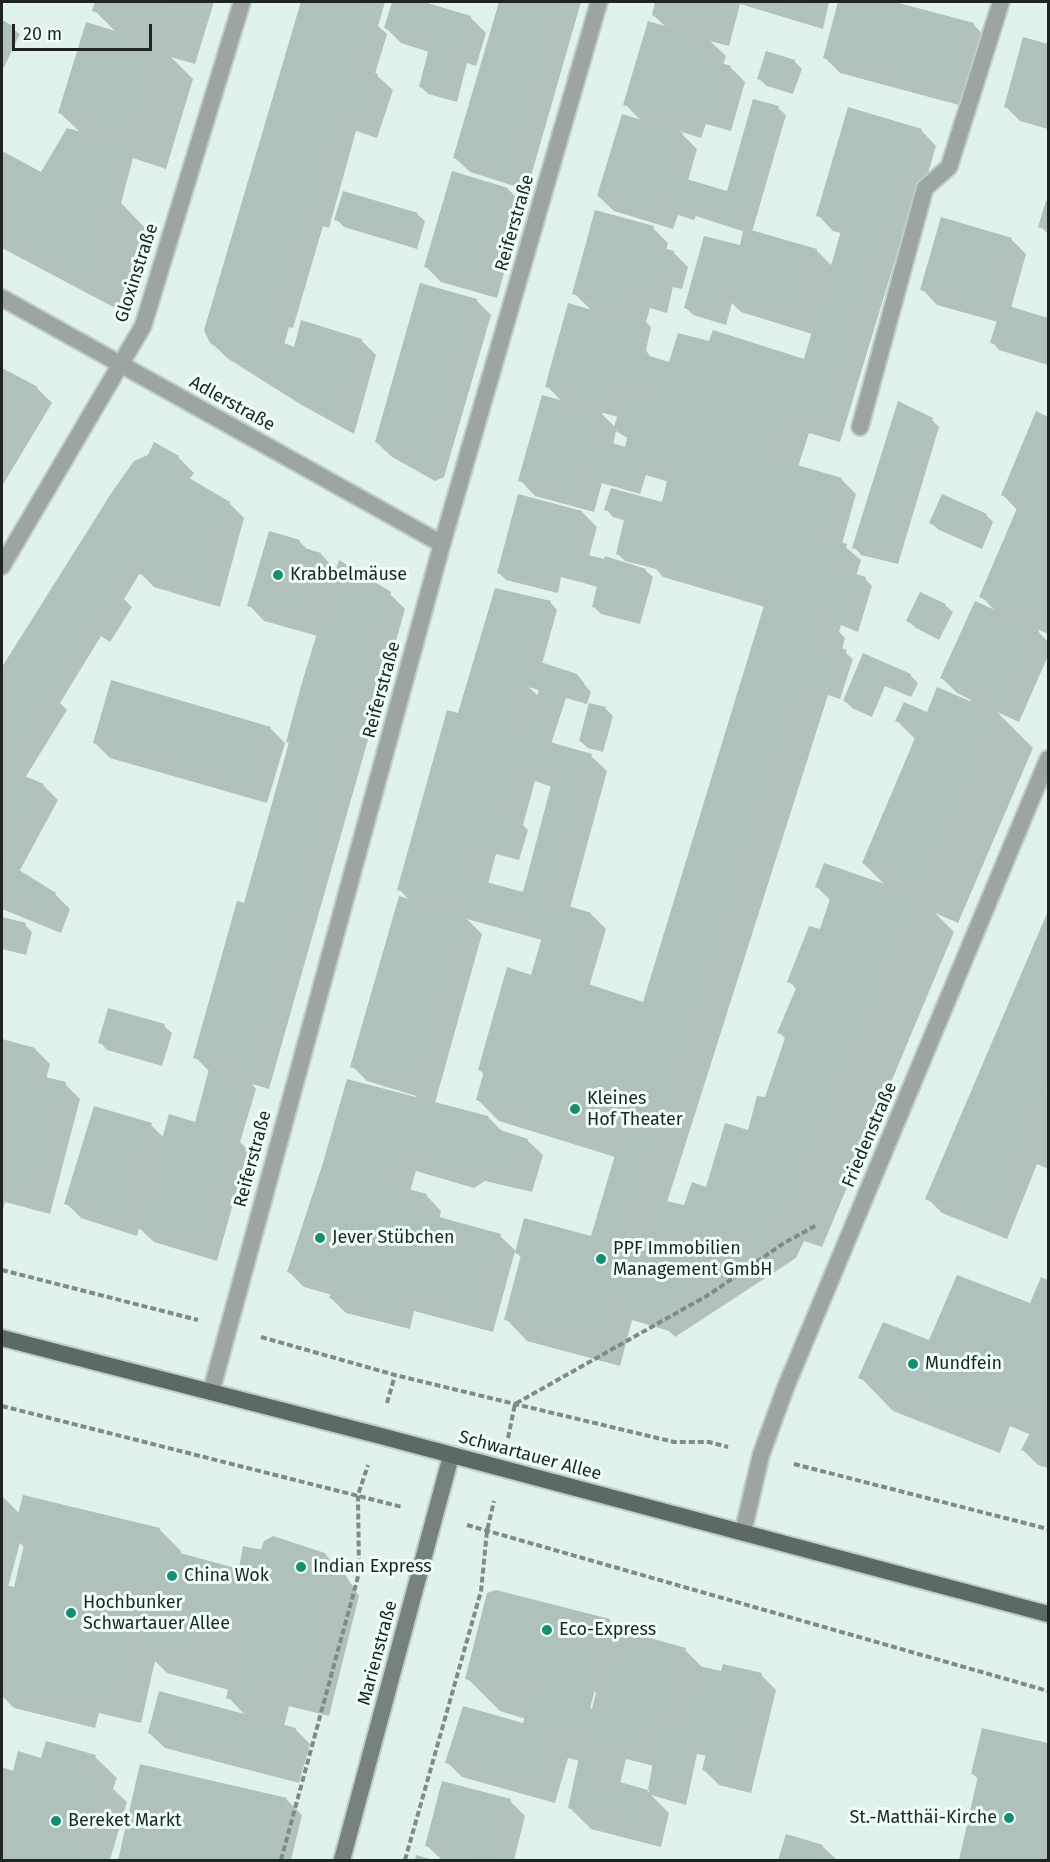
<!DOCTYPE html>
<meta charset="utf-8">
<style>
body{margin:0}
#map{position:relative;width:1050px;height:1862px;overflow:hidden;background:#e0f2eb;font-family:"Fira Sans",sans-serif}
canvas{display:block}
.frame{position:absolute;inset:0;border:3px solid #1e2422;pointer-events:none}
.scale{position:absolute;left:12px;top:24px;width:140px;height:27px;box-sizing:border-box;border:3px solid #1e2422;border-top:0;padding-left:8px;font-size:18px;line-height:21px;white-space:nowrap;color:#1e2422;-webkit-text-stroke:4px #edfff8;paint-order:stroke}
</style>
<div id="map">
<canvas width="1050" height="1862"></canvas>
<div class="frame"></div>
<div class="scale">20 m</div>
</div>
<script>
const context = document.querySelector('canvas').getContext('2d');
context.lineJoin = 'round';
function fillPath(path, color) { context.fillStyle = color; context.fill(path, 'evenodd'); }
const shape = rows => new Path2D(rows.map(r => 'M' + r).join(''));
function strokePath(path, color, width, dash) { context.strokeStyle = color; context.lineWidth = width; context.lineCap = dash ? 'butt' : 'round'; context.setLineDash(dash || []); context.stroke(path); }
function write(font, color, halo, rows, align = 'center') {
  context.font = font + ' "Fira Sans",sans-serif'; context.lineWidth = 6; context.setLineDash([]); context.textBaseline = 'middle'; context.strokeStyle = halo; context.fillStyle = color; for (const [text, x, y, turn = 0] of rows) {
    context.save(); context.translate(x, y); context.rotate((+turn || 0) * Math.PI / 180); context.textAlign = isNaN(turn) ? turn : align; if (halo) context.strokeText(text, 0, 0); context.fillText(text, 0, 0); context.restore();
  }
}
const shadow = shape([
 [96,2,214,2,195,64,171,57,193,79,166,169,133,158,121,203,146,229,126,303,117,309,2,248,2,153,48,178,81,133,60,113,116,32,94,10],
 [301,2,385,2,378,26,387,34,375,74,393,90,377,138,356,131,329,228,323,226,293,328,289,327,284,345,295,349,361,340,376,355,354,434,300,404,227,358,211,342,205,329],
 [394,2,419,2,471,18,486,33,476,66,467,63,457,102,428,94,420,86,429,52,401,43,386,28],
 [501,2,581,2,527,190,470,172,454,157],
 [657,2,829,2,823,29,740,4,729,46,710,41,726,56,723,65,730,67,745,82,731,131,706,124,701,138,679,131,697,149,688,180,728,193,778,108,786,115,752,232,816,250,832,266,841,233,833,231,818,215,921,130,936,146,905,252,898,250,840,442,809,433,798,467,841,479,856,494,842,544,861,560,856,576,865,579,872,586,858,632,841,625,839,632,845,638,842,650,853,659,840,699,828,695,667,1202,683,1206,707,1189,750,1131,766,1098,786,1039,779,1032,797,990,789,981,821,930,831,901,817,887,887,887,863,863,916,740,897,721,970,702,971,700,957,693,942,678,997,613,981,596,1017,510,1003,495,1037,413,1048,418,1048,634,1035,628,1048,642,1048,656,1019,722,997,712,1033,748,958,923,935,913,954,932,822,1247,804,1241,796,1258,675,1337,669,1331,632,1320,620,1366,527,1341,506,1319,522,1258,515,1251,493,1332,414,1311,410,1329,346,1313,331,1298,332,1295,304,1287,289,1272,415,1098,416,1096,367,1081,352,1066,410,901,399,889,459,715,550,602,557,610,542,664,576,675,591,692,587,704,606,709,613,716,603,752,588,748,580,741,590,705,566,698,551,744,591,756,607,771,570,908,591,914,606,929,589,987,644,1004,765,607,663,577,656,569,625,561,618,554,626,521,613,517,606,509,663,505,669,482,646,475,640,494,602,483,594,512,535,496,520,480,563,403,547,386,592,311,574,293,653,228,668,243,666,250,673,252,688,267,682,289,673,287,667,313,650,308,646,322,651,327,646,350,651,358,670,364,709,342,804,360,812,334,741,312,732,303,726,325,693,315,685,307,740,247,745,232,696,216,694,220,678,215,673,229,614,211,598,196,642,122,625,104,667,28,653,15],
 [600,412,618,417,615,427],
 [616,431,629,439,626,449,613,445],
 [529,687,541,691,539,697],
 [535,781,552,787,524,893,488,884,496,854,519,860,528,830,523,825],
 [467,919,542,940,532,977,480,1070,484,1075,478,1100,499,1121,615,1157,592,1237,517,1252,500,1236,439,1219,441,1211,426,1195,410,1191,416,1171,474,1188,485,1181,532,1192,543,1155,527,1140,503,1132,488,1117,435,1103,482,934],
 [840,2,889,2,973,24,988,40,970,108,840,73,824,57],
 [2,22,20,34,2,71],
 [1024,39,1048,45,1048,129,1020,121,1005,106],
 [794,61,802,69,793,94,767,86,759,79],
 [508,189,523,204,497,298,441,282,426,267],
 [1047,202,1048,203,1048,234,1040,226],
 [417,214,425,221,417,249,344,227,336,219],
 [1011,239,1026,254,1011,308,1048,319,1048,365,999,350,992,342,998,322,937,305,922,289],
 [476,300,491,315,444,477,435,481,392,457,376,442],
 [2,370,37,388,52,403,2,486],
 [932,420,939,427,898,564,861,555,854,547],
 [155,445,179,458,194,473,189,480,229,503,244,518,220,607,154,587,140,573,124,599,132,607,110,642,101,636,60,703,67,710,25,778,43,785,58,800,19,872,55,894,70,909,61,933,2,909,2,669],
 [582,512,597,527,589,556,645,570,653,577,640,624,601,614,594,607,598,587,561,577,558,593,506,580,499,573],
 [986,515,993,522,982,549,939,530,931,523],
 [299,541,309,551,321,554,337,571,390,594,405,609,269,1089,252,1084,256,1089,240,1142,248,1150,217,1261,154,1242,139,1228,137,1236,81,1218,66,1203,151,1125,164,1138,201,1125,210,1072,195,1057,245,905,318,636,264,621,249,605],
 [945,605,953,612,939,640,916,628,908,621],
 [864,655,910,675,918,683,911,697,885,686,872,717,852,708,845,701],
 [270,728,285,743,267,803,110,758,95,743],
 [1048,915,1048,1169,1037,1164,1007,1239,942,1213,927,1198],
 [2,919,25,925,32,932,26,955,2,949],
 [164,1026,172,1033,162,1066,107,1050,100,1042],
 [2,1040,35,1049,50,1064,46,1079,65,1084,80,1099,50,1214,5,1202,2,1214],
 [1042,1279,1048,1282,1048,1468,1038,1465,1023,1450,1031,1435,1010,1426,1000,1453,893,1411,860,1377,930,1342,1031,1305],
 [2,1496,20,1514,159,1529,181,1551,180,1555,238,1571,244,1548,324,1554,346,1576,359,1596,329,1716,289,1706,284,1726,295,1729,310,1744,299,1783,165,1748,149,1733,246,1716,228,1697,229,1690,167,1673,155,1661,141,1723,99,1713,95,1728,14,1708,2,1696],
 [20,1543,25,1548,15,1588,8,1587],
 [609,1620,620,1631,685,1650,703,1668,722,1673,761,1675,776,1690,751,1793,719,1785,704,1770,707,1756,697,1754,686,1805,651,1795,669,1813,661,1847,591,1829,570,1808,580,1761,568,1758,555,1803,462,1777,447,1762,524,1724,526,1719,500,1711,467,1678],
 [593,1690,596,1693,590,1716,587,1715],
 [626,1759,654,1766,649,1792,620,1784],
 [983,1729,1048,1745,1048,1860,960,1860,979,1780,973,1774],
 [95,1757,117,1778,113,1789,127,1802,110,1860,2,1860,2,1769,14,1772,42,1760],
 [141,1765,286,1799,302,1815,291,1860,119,1860],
 [510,1801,525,1816,514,1860,442,1860,426,1845],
 [787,1836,822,1846,837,1860,780,1860]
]);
const building = shape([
 [95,2,172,2,162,32,92,11],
 [301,2,366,2,362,15,372,18,358,67,378,74,362,124,341,117,314,213,308,212,278,314,274,313,267,336,294,347,301,320,362,339,339,421,283,390,210,343,204,330],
 [392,2,424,2,471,16,449,95,419,87,430,44,384,28],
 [499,2,562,2,512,176,453,158],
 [655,2,722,2,714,32,652,15],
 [765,2,811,2,808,15],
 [838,2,895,2,974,23,955,94,823,58],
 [2,20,13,26,2,49],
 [648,21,711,40,706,58,731,66,716,117,691,110,686,124,623,105],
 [86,22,161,45,133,136,58,113],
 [1023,37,1048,44,1048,119,1004,107],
 [766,51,795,60,786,88,757,79],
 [753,99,779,106,744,228,663,200,658,215,597,196,622,114,683,133,670,174,727,191],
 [848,107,922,129,890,238,883,236,825,428,786,416,773,458,842,478,824,538,847,544,839,569,866,577,851,625,825,616,817,641,847,650,833,693,803,683,625,1244,640,1248,653,1198,684,1205,692,1182,706,1187,725,1123,748,1130,757,1096,765,1097,786,1035,777,1033,797,986,787,982,809,926,820,929,832,893,815,887,824,863,922,897,788,1215,785,1214,775,1237,718,1277,652,1317,610,1303,599,1345,504,1320,521,1255,515,1253,524,1218,591,1236,615,1155,611,1142,476,1100,484,1071,478,1070,507,967,531,975,544,930,397,890,447,710,458,713,495,588,551,601,534,660,577,674,584,683,580,698,559,692,543,740,592,754,553,901,591,913,573,979,643,1002,766,599,616,554,625,516,604,510,611,488,662,502,668,477,638,469,633,487,585,473,579,497,518,481,542,395,603,412,596,438,625,447,628,434,613,430,619,411,613,410,620,389,657,400,659,396,611,383,605,403,545,387,568,303,620,318,622,312,645,319,638,344,645,346,643,354,669,362,678,333,709,341,713,330,804,359,843,224,816,216],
 [526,683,540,687,525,734,512,730],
 [520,766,553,778,523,892,471,878,479,844,511,854,521,821,506,817],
 [67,128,128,145,94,270,82,276,2,234,2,151,41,172],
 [452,171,508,188,482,284,424,267],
 [343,191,418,213,410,242,334,220],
 [1046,201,1048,201,1048,230,1038,227],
 [595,210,654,226,649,244,674,251,667,275,658,273,652,298,635,294,630,310,572,294],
 [941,217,1012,238,991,310,920,290],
 [744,228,817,249,796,319,725,298,718,318,684,308,704,236,740,245],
 [420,283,477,299,430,462,419,466,375,442],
 [1002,304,1048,318,1048,348,1045,359,990,343],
 [2,368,38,387,2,447],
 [898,401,933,418,890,557,852,548],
 [1036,411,1048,417,1048,516,1001,495],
 [154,442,179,456,172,468,230,502,205,593,137,573,149,541,7,769,44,784,3,860,56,893,46,919,2,900,2,667,112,492,134,461,148,455],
 [518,494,582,511,572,551,604,559,605,556,646,569,633,617,592,607,598,582,554,571,551,586,497,573],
 [942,494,987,514,975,542,929,523],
 [1018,506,1048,519,1048,602,1040,623,979,597],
 [269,531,300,540,298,546,321,553,301,621,247,606],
 [339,560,391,592,254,1075,193,1058,237,901,244,903,289,743,286,742,301,686],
 [920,592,946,604,932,633,906,621],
 [975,601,1039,630,1003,708,940,678],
 [863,653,911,674,904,691,878,679,865,710,843,701],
 [111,680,271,727,252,789,93,743],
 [937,687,1000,714,925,890,862,863,918,731,895,721,904,702,927,712],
 [589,703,606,707,595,745,579,741],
 [399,896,468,917,420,1087,350,1067],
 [1048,911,1048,1082,992,1225,925,1199],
 [2,917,26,923,19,948,2,944],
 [108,1008,165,1024,155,1059,98,1043],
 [2,1039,35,1048,29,1073,66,1082,35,1200,2,1191],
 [209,1069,250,1080,202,1247,137,1228,169,1114,195,1122],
 [347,1079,488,1116,491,1127,528,1139,517,1178,469,1166,458,1173,401,1157,392,1185,427,1194,421,1212,501,1234,478,1318,399,1297,395,1314,329,1298,335,1286,287,1272,322,1166],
 [94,1106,152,1123,122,1222,64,1204],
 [957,1275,1030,1303,1041,1277,1048,1280,1048,1384,1044,1387,1028,1426,972,1402,966,1420,858,1378,883,1322,929,1340],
 [1048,1399,1048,1458,1021,1450],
 [23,1495,160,1528,158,1547,239,1569,243,1546,261,1550,264,1541,273,1536,325,1553,338,1573,307,1696,268,1685,262,1708,226,1698,242,1629,206,1618,196,1658,132,1640,119,1702,78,1692,74,1707,2,1690,2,1584,14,1587,25,1541,12,1538],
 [496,1590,610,1619,591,1690,595,1690,590,1708,599,1711,617,1629,686,1648,669,1713,683,1717,695,1665,721,1671,723,1664,762,1673,736,1779,702,1770,708,1746,691,1742,679,1798,648,1790,662,1711,655,1709,647,1749,605,1739,593,1781,609,1785,609,1779,648,1790,640,1827,568,1808,583,1739,556,1731,540,1789,445,1763,463,1706,523,1723,535,1684,507,1676,504,1690,465,1679,487,1593],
 [159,1691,296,1728,284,1769,148,1733],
 [982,1728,1048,1743,1048,1860,959,1860,978,1776,971,1774],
 [46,1741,96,1755,90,1775,106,1779,83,1860,2,1860,2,1767,13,1771,18,1751,41,1758],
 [140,1764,287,1798,272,1860,118,1860],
 [442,1781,511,1799,495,1860,479,1860,425,1846],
 [786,1834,823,1845,818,1860,778,1860],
 [416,1855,433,1860,415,1860]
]);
const path = shape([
 [2,1270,198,1320],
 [261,1337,395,1375,515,1404,674,1442,709,1442,728,1447],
 [387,1403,395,1375],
 [2,1406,402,1507],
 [508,1438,515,1404,710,1294,784,1243,817,1225],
 [794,1464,1048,1529],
 [467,1525,1048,1691],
 [281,1860,359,1573,358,1495,368,1465],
 [405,1860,481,1591,487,1531,494,1501]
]);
const service = shape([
 [860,427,925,188,949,167,1001,2]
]);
const minor = shape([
 [2,298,442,544],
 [2,566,143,326,242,2],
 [211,1392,442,544,599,2],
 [743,1532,761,1455,785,1389,1048,759]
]);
const secondary = shape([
 [342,1860,451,1456]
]);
const primary = shape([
 [2,1338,377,1435,1048,1614]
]);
const markers = [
 [278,575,6,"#168e72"],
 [575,1109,6,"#168e72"],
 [320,1238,6,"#168e72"],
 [601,1259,6,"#168e72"],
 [913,1364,6,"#168e72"],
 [301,1567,6,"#168e72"],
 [172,1576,6,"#168e72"],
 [71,1613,6,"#168e72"],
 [547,1630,6,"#168e72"],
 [1009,1818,6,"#168e72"],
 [56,1821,6,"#168e72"]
];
const streetNames = [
 ["Reiferstraße",515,223,-74],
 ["Gloxinstraße",137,273,-72],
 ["Adlerstraße",232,404,29],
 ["Reiferstraße",382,690,-75],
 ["Friedenstraße",870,1135,-67],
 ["Reiferstraße",253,1159,-75],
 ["Schwartauer Allee",530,1456,15],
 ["Marienstraße",378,1653,-75]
];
const poiNames = [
 ["Krabbelmäuse",290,575],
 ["Kleines",587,1099],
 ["Hof Theater",587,1120],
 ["Jever Stübchen",332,1238],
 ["PPF Immobilien",613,1249],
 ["Management GmbH",613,1270],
 ["Mundfein",925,1364],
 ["Indian Express",313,1567],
 ["China Wok",184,1576],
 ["Hochbunker",83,1603],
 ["Schwartauer Allee",83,1624],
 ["Eco-Express",559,1630],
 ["St.-Matthäi-Kirche",997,1818,"right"],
 ["Bereket Markt",68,1821]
];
fillPath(shadow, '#0003');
fillPath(building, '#b0c1bb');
strokePath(service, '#bdcdc7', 20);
strokePath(minor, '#bdcdc7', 20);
strokePath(secondary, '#bdcdc7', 20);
strokePath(primary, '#bdcdc7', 20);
strokePath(path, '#7f8b87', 4, [6, 3]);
strokePath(service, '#9da5a2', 16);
strokePath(minor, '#9da5a2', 16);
strokePath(secondary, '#77827e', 16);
strokePath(primary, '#5c6964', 16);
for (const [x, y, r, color] of markers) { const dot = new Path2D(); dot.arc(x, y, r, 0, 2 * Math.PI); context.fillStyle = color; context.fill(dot); strokePath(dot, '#edfff8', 2); }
write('18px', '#1e2422', '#edfff8', streetNames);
write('18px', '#1e2422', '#edfff8', poiNames, 'left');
</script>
